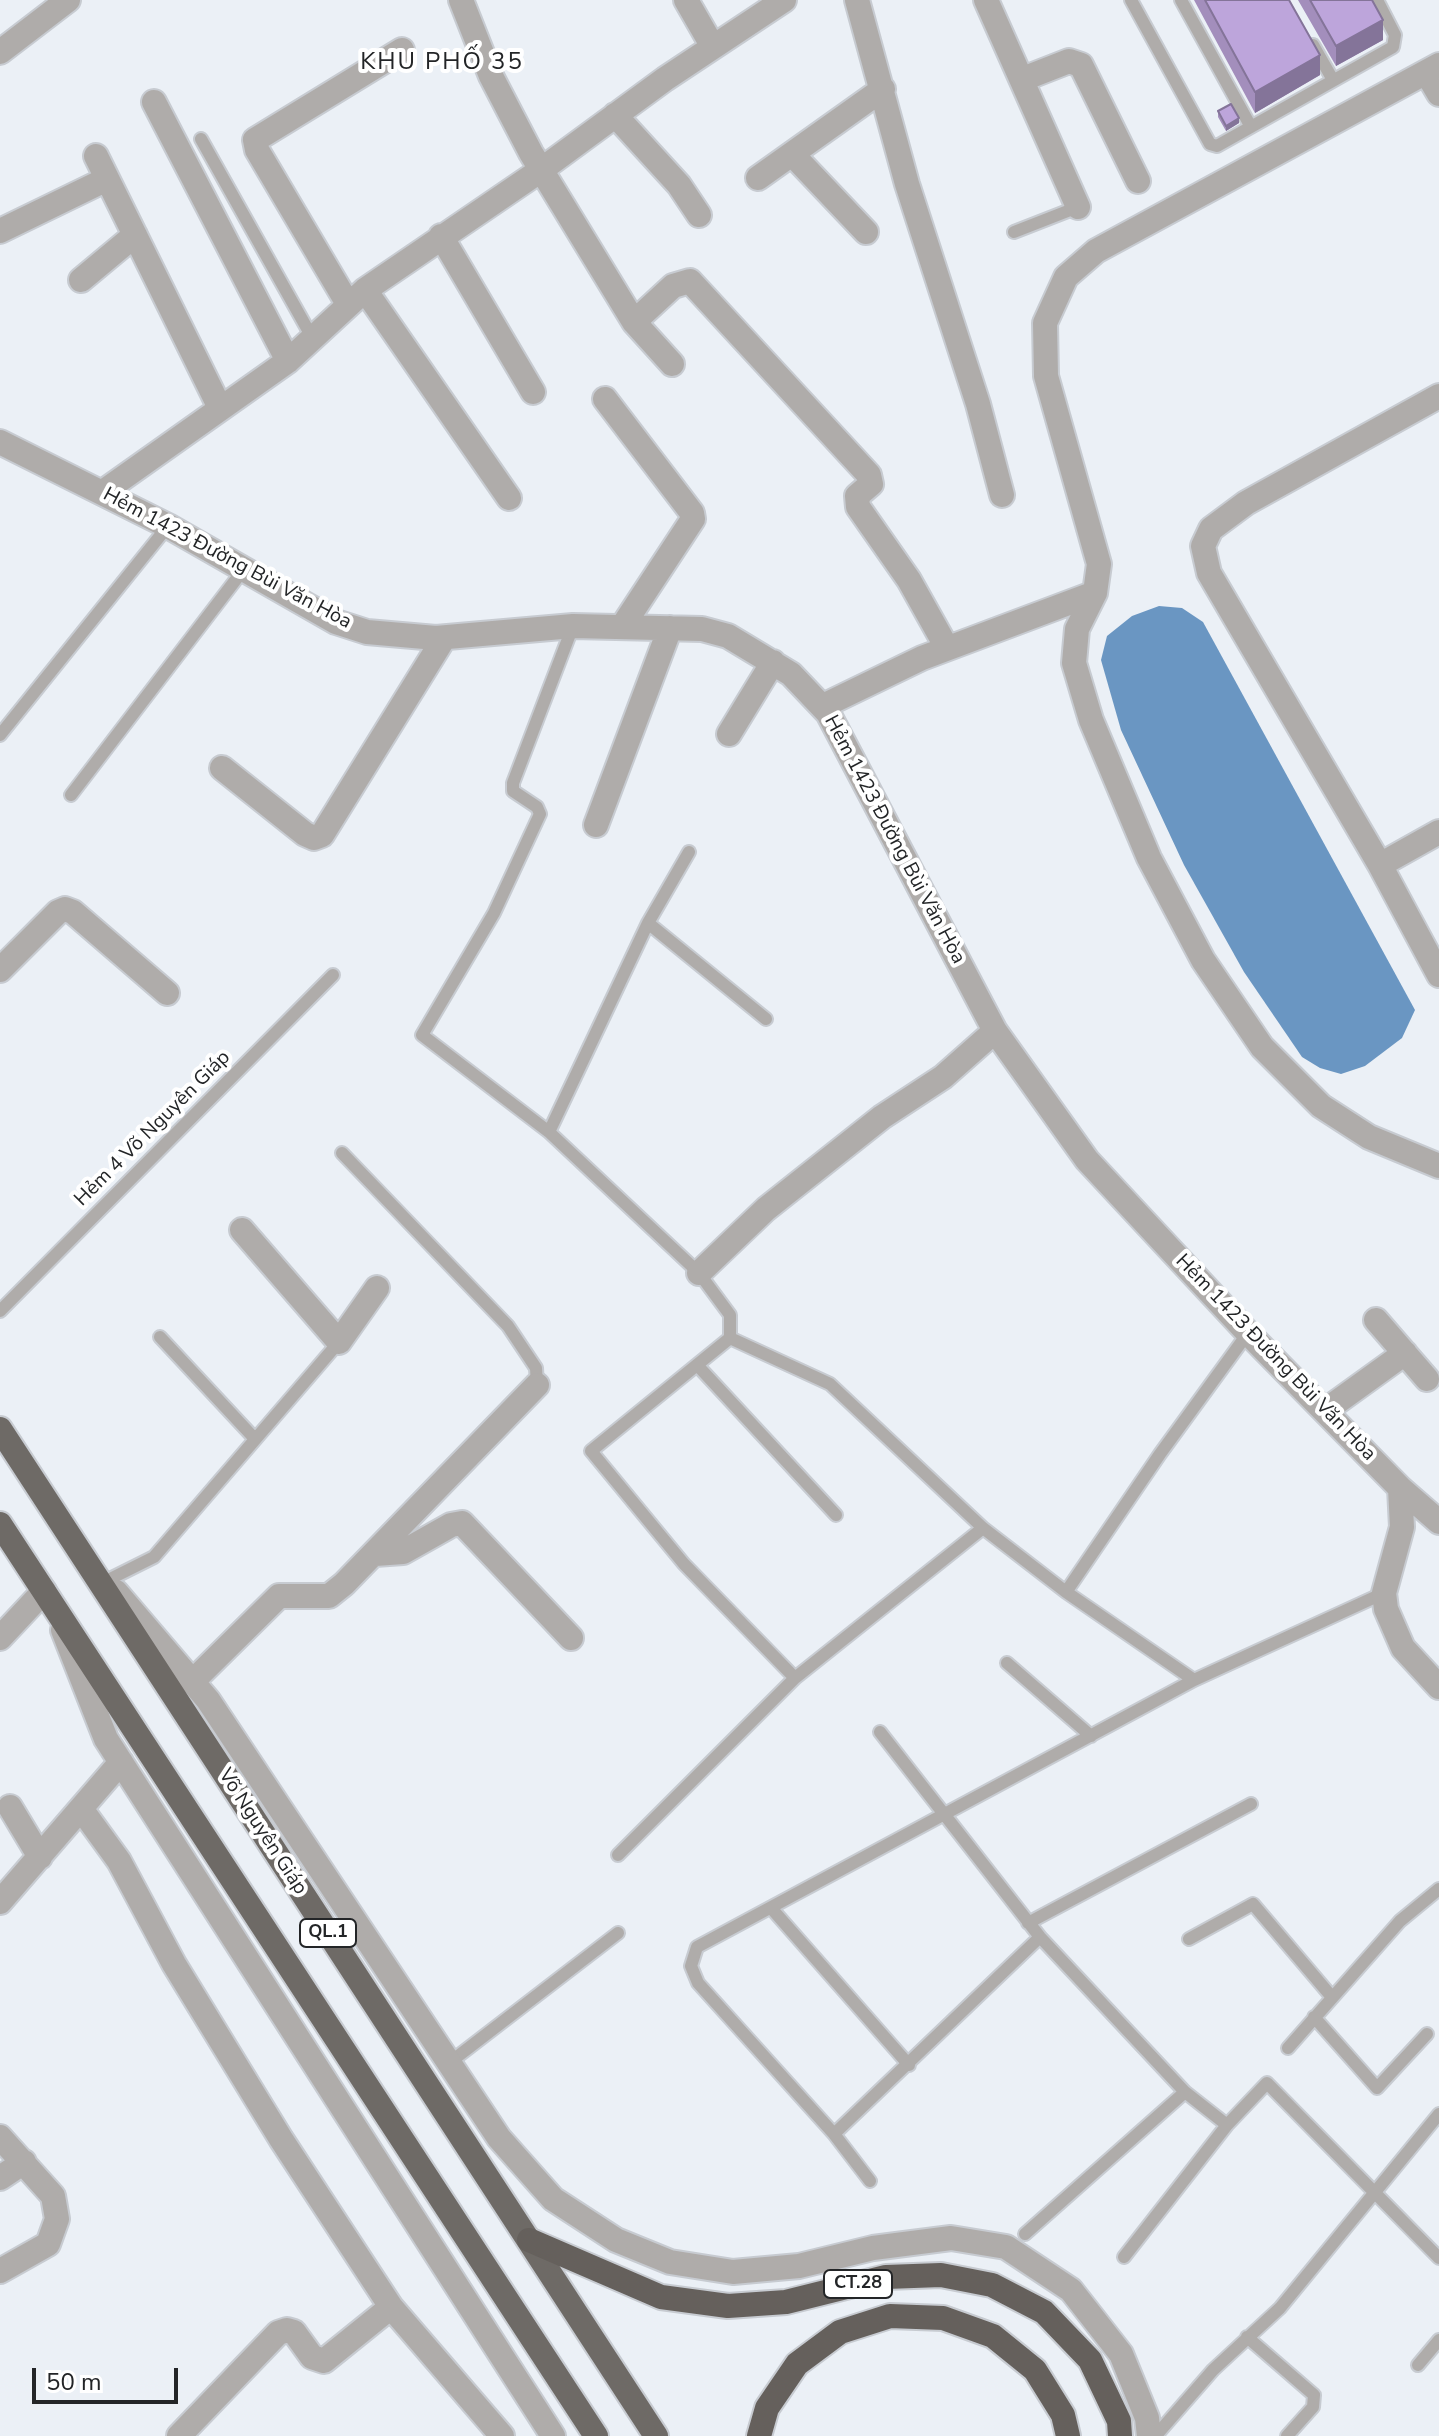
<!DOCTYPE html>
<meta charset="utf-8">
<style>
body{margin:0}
#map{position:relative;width:1439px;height:2436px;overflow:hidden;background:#ebf0f6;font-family:"Nunito Sans",sans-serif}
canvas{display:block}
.scale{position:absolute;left:32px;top:2368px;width:146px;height:36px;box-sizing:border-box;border:4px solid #232527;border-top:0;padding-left:10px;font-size:24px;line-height:28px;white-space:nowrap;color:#232527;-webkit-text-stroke:6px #fff;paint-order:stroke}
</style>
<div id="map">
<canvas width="1439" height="2436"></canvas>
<div class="scale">50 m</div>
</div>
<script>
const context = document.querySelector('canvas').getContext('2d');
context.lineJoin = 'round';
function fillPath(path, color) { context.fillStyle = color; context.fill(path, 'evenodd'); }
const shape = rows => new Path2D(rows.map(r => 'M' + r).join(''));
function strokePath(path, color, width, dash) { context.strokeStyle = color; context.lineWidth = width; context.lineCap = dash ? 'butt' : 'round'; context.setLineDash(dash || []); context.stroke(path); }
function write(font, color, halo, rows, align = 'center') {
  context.font = font + ' "Nunito Sans",sans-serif'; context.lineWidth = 8; context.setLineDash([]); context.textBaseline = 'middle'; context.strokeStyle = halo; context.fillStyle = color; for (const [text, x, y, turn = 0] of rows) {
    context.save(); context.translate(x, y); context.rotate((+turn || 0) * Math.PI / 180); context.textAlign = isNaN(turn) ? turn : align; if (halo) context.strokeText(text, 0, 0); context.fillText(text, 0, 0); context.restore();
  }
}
const water = shape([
 [1159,606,1182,608,1203,622,1415,1010,1402,1038,1365,1066,1341,1074,1320,1068,1302,1057,1244,972,1184,865,1121,730,1101,660,1107,636,1132,616]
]);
const service = shape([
 [1131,0,1210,144,1217,146,1393,47,1395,35,1377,0],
 [1181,0,1251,127],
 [1313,45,1333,80],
 [201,139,313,339],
 [1014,232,1078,207],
 [573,626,513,783,513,791,537,807,540,814,494,913,422,1035,549,1132,699,1273,730,1315,730,1338,830,1384,983,1528,1066,1592,1194,1680],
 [0,735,168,526],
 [71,795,244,569],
 [648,923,766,1019],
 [549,1132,648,923,689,852],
 [342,1153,508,1326,536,1368,537,1385],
 [0,1311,333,975],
 [160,1337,255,1439],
 [730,1338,591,1451,684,1564,795,1678],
 [698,1366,836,1515],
 [106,1581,154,1557,339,1342],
 [1066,1592,1160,1454,1248,1333],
 [1007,1663,1091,1736],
 [880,1732,1040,1937,1185,2092,1025,2234],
 [618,1855,795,1678,983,1528],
 [772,1909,909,2065],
 [1028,1923,1251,1804],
 [1040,1937,834,2134,698,1983,691,1966,697,1947,1194,1680,1384,1593],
 [1189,1939,1253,1904,1331,1996],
 [1314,2017,1377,2088,1427,2034],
 [1288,2048,1400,1921,1439,1889],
 [449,2063,618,1933],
 [1185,2092,1227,2125],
 [834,2134,870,2181],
 [1124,2257,1227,2125,1267,2083,1439,2258],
 [1247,2337,1314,2395,1313,2407,1287,2436],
 [1418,2365,1439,2340],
 [1159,2432,1213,2370,1280,2308,1439,2114]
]);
const minor = shape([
 [461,0,491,76,531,153,634,322,672,364],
 [686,0,713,47],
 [857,0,907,184,978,404,1002,495],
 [986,0,1078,207],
 [0,52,68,0],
 [1439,65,1096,251,1066,277,1045,323,1046,376,1099,564,1095,593,1077,629,1074,663,1091,720,1149,858,1203,960,1262,1047,1321,1106,1369,1137,1439,1166],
 [1426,72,1439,94],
 [1023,79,1069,61,1081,65,1138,181],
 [154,102,288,361],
 [615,115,679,185,699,215],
 [792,154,866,232],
 [96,156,220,408],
 [758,178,883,89],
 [0,231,107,179],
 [441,236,533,392],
 [81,280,135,235],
 [365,290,509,498],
 [348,304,257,150,255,140,402,50],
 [634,322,673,286,690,281,869,475,871,484,857,496,858,507,909,580,947,648],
 [1439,396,1246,503,1211,529,1203,546,1209,573,1380,865,1439,975],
 [605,399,692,513,693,519,622,627],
 [0,442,168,526,336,622,367,632,436,638,573,626,702,629,728,636,791,674,828,713,995,1031,1087,1160,1248,1333,1400,1488,1402,1527,1384,1593,1386,1609,1403,1648,1439,1687],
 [103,492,288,361,365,290,541,170,665,79,784,0],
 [823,706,922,658,1095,593],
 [729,734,773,662],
 [222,768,305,834,314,838,322,835,444,638],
 [596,825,670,628],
 [1380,865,1439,832],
 [0,970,58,912,65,909,73,912,167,993],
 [242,1230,339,1342,377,1288],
 [699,1273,766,1209,882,1117,943,1077,995,1031],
 [1376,1320,1427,1379],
 [1326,1410,1405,1353],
 [1400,1488,1439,1522],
 [375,1554,403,1552,451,1525,462,1523,571,1638],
 [116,1592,208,1700,499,2138,553,2199,616,2240,670,2262,733,2272,799,2266,873,2248,951,2238,1006,2247,1071,2290,1121,2354,1147,2418,1149,2436],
 [63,1630,106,1739,553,2436],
 [0,1638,44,1591],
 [192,1682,279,1596,329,1596,344,1584,537,1385],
 [10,1807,40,1857],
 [82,1810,119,1861,174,1964,281,2139,391,2307,502,2436],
 [0,1902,121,1762],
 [0,2137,53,2196,57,2219,48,2244,0,2271],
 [0,2178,24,2162],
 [179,2436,278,2333,287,2330,294,2332,312,2357,324,2361,391,2307]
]);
const trunk = shape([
 [0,1429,656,2436],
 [0,1524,596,2436]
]);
const motorway = shape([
 [529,2240,661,2297,728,2306,786,2302,886,2277,941,2275,992,2285,1044,2312,1090,2360,1119,2421,1120,2436],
 [759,2436,767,2408,797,2364,840,2332,890,2316,943,2318,993,2336,1035,2370,1063,2415,1068,2436]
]);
const wall = shape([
 [1194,0,1289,0,1320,75,1255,113],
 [1298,0,1372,0,1383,40,1336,66],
 [1218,111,1239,123,1226,131,1218,117]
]);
const shadedWall = shape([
 [1383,20,1383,40,1336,66,1336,46],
 [1320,55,1320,75,1255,113,1255,92],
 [1239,118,1239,123,1226,131,1226,126]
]);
const building = shape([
 [1205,0,1289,0,1320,55,1255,92,1205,0],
 [1310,0,1372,0,1383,20,1336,46,1310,0],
 [1231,104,1239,118,1226,126,1218,111,1231,104]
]);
const shields = [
 [328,1933,56],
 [858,2284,68]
];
const shieldNames = [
 ["QL.1",328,1933],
 ["CT.28",858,2284]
];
const streetNames = [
 ["Hẻm 1423 Đường Bùi Văn Hòa",227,559,28],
 ["Hẻm 1423 Đường Bùi Văn Hòa",894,840,62],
 ["Hẻm 4 Võ Nguyên Giáp",153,1129,-45],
 ["Hẻm 1423 Đường Bùi Văn Hòa",1275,1358,46],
 ["Võ Nguyên Giáp",262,1832,57]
];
const quarterNames = [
 ["KHU PHỐ 35",442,63]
];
fillPath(water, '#6a96c2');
strokePath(service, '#c7cbd1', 16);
strokePath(minor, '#c7cbd1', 28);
strokePath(trunk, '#c7cbd1', 28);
strokePath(motorway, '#c7cbd1', 28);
strokePath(service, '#afacaa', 12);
strokePath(minor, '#afacaa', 24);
strokePath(trunk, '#6e6a66', 24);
strokePath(motorway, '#65605c', 24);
fillPath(wall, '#a38ebc');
fillPath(shadedWall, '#847499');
fillPath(building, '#bda5db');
strokePath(building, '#847499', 2);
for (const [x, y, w] of shields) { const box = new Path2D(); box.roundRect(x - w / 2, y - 14, w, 28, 6); context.fillStyle = '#fff'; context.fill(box); strokePath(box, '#232527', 2); }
write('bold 18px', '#232527', null, shieldNames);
write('20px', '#232527', '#fff', streetNames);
context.letterSpacing = '2px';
write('24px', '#232527', '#fff', quarterNames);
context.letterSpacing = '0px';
</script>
